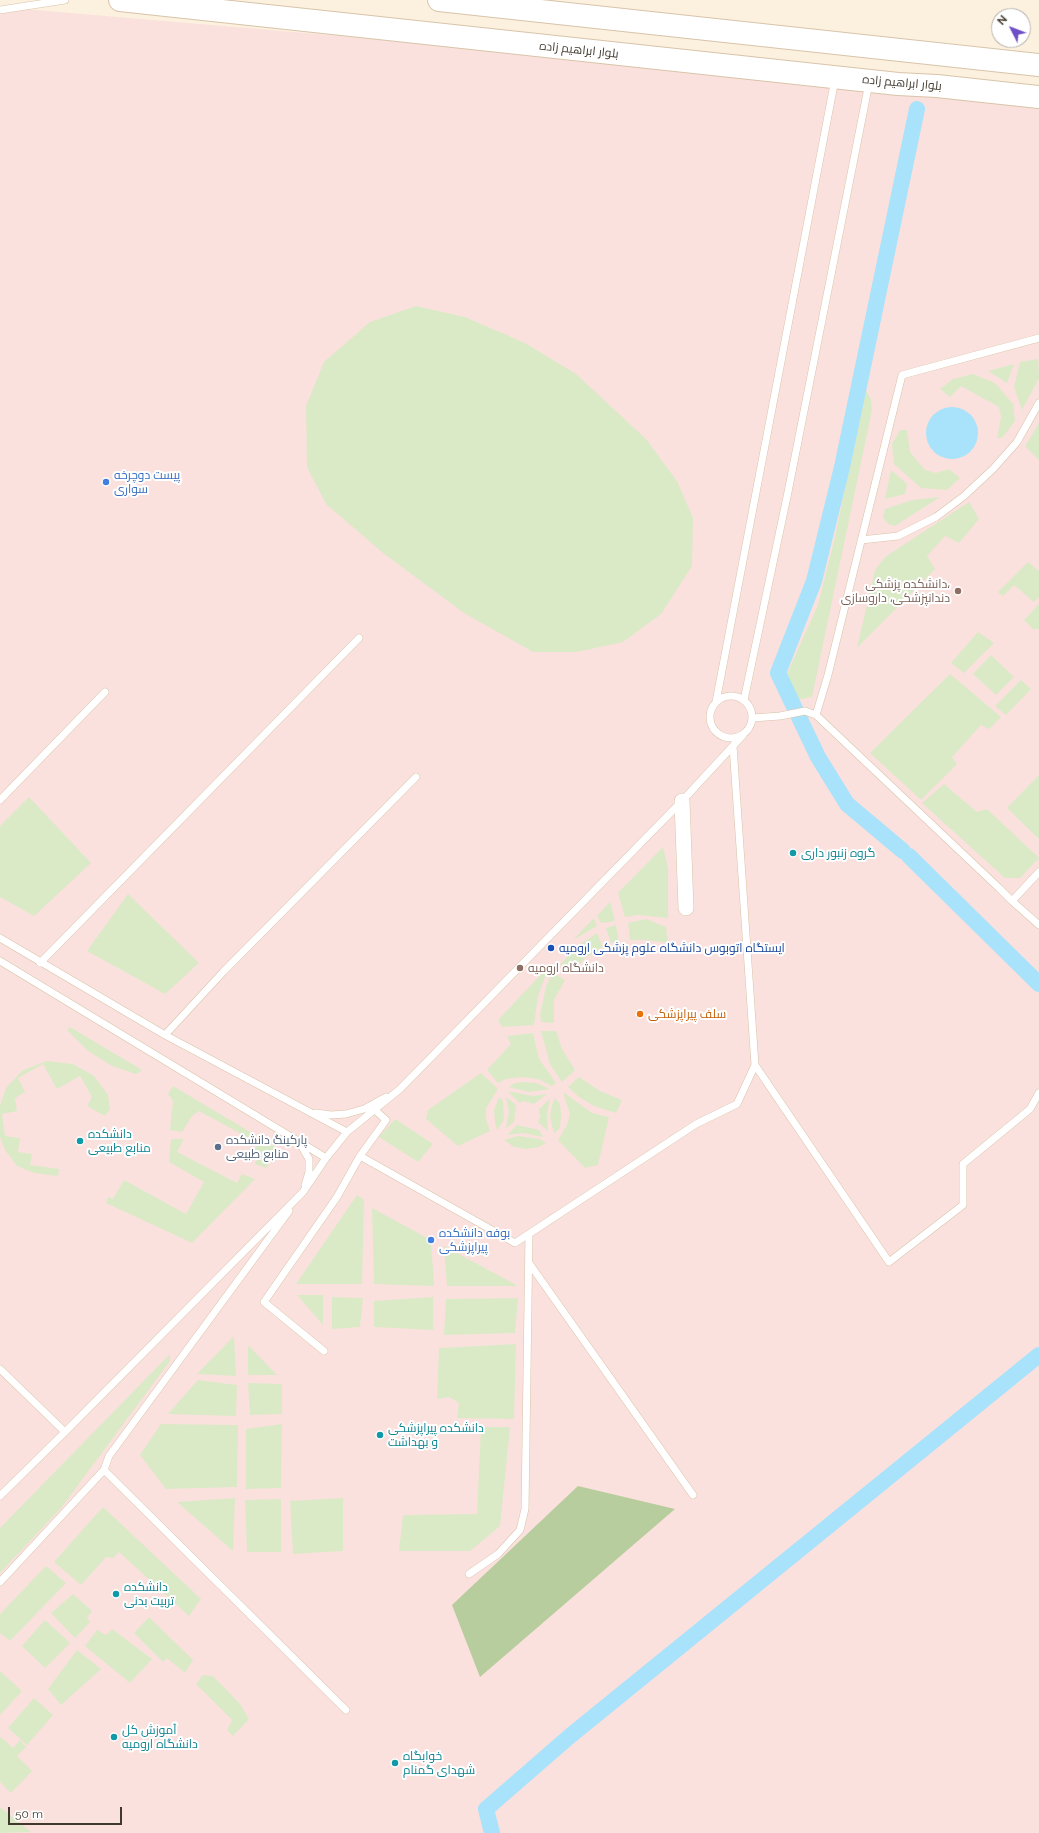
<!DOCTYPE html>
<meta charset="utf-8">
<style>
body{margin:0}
#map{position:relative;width:1039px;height:1833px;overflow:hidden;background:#fcf0df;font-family:Raleway,sans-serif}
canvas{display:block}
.north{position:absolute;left:991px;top:8px;width:40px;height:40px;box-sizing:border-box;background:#fff;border:1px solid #b3b0ab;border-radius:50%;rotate:312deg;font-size:11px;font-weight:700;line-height:16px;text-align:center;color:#41392e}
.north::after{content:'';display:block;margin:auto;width:14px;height:18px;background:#6f4fc8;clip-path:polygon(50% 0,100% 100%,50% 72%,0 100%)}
.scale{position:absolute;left:8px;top:1807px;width:114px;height:18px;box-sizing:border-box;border:2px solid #41392e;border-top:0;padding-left:5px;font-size:12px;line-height:14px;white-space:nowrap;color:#41392e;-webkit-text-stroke:3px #fff;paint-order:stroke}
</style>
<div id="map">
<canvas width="1039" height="1833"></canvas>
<div class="north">N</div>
<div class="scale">50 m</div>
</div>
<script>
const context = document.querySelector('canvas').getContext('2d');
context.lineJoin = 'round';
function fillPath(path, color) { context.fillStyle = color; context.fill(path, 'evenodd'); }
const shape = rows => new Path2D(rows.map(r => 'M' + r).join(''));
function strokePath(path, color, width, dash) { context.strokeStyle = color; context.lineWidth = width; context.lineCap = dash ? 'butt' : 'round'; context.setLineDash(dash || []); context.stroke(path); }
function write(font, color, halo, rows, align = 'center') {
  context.font = font + ' Raleway,Cairo,sans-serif'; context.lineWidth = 4; context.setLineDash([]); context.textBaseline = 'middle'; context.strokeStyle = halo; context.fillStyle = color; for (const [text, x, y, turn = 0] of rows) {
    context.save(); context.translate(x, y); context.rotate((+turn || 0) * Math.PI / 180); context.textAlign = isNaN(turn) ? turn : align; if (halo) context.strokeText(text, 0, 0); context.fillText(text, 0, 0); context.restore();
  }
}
const education = shape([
 [0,7,869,81,1039,104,1039,1833,0,1833]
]);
const green = shape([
 [416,306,465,317,525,343,576,374,646,439,677,481,693,518,692,566,661,614,623,642,577,652,533,652,464,613,383,553,326,504,307,467,306,406,324,362,370,322],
 [1038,359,1039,378,1022,410,1014,387,1020,362],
 [1014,364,1007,383,988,371],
 [973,374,995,383,1013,404,1015,421,1002,438,997,438,1001,417,999,407,961,386,950,397,940,389,953,379],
 [865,389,871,399,872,410,812,697,795,700,787,691,786,676,818,605,835,537],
 [1039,423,1039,460,1025,446],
 [900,430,907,430,910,452,925,470,936,473,949,469,960,478,947,490,921,488,894,464,892,444],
 [891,470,907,484,905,494,885,499],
 [940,497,895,526,888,524,883,517,885,509,912,500],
 [969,502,979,519,959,543,945,536,927,556,935,569,857,648,875,570,885,557],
 [1028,562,1039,571,1039,597,1034,602,1014,585,1003,596,998,592],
 [1039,604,1039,629,1033,629,1024,620],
 [978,632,994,643,964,673,951,663],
 [991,655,1014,677,996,695,973,674],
 [950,674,1001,717,989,729,981,725,952,757,957,764,921,800,870,753],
 [1021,680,1031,689,1006,715,995,706],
 [1039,775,1039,839,1007,808],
 [944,784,977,812,987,809,1039,858,1020,878,1005,878,922,803],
 [29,797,91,863,34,916,0,897,0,826],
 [663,847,668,868,668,918,638,915,625,917,618,893],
 [128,894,199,963,165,994,87,951],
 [610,902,615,921,601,923,597,916],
 [594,918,597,926,573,940],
 [646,919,666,927,668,943,646,940,630,940,628,923],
 [616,925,619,942,611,943,606,928],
 [597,933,603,947,585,958,571,973,560,965,576,947],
 [549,966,538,996,534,1025,502,1027,498,1020],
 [553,973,565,980,554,1000,554,1023,541,1022,540,1015,546,986],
 [70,1027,142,1070,136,1074,112,1066,88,1051,67,1030],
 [541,1031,556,1031,562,1049,575,1070,562,1082,550,1064],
 [533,1033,539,1059,556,1083,552,1086,538,1079,522,1077,506,1079,498,1083,487,1070,511,1044,507,1036],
 [47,1061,73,1064,94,1076,108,1095,110,1109,105,1116,87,1106,92,1097,80,1076,57,1089,43,1064,18,1078,25,1092,15,1098,17,1111,2,1114,5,1136,20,1138,18,1152,32,1154,30,1165,59,1169,58,1176,34,1173,17,1166,5,1150,0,1137,0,1105,6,1088,23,1070],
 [481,1073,498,1089,486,1108,486,1119,490,1131,458,1146,426,1119,428,1110],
 [579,1077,600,1091,622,1100,616,1113,594,1106,579,1097,568,1087],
 [523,1082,537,1083,550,1089,529,1092,509,1087,515,1083],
 [173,1086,272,1145,278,1151,266,1168,255,1164,257,1160,251,1157,258,1143,199,1111,192,1116,182,1132,170,1130,173,1101,168,1094],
 [508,1091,533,1096,547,1094,534,1104,523,1101,519,1103],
 [563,1092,592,1113,609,1117,598,1165,585,1168,558,1140,567,1125,570,1114],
 [499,1097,503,1101,504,1120,497,1130,495,1122,494,1110],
 [506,1097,516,1105,514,1122,506,1128,509,1112],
 [555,1098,560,1104,561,1115,560,1128,554,1133,550,1117,552,1105],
 [550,1099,547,1115,548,1131,538,1122,540,1116,539,1109],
 [395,1119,433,1144,418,1162,379,1137],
 [517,1125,539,1130,543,1137,523,1133,507,1135],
 [518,1136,540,1139,546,1143,539,1147,526,1149,514,1147,504,1140],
 [171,1139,184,1139,177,1152,237,1183,242,1174,255,1179,192,1243,106,1203,108,1197,113,1199,124,1180,186,1214,204,1182,169,1162],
 [357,1195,364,1200,362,1284,296,1284],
 [372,1208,431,1240,434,1286,374,1284],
 [444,1246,518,1286,447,1286],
 [297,1295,323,1295,323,1325],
 [332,1297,363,1298,360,1327,332,1329],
 [433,1297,433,1330,374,1327,374,1301],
 [518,1298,515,1333,444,1335,446,1299],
 [234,1336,236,1376,197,1374],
 [516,1344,514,1419,457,1418,459,1403,449,1397,437,1399,439,1348],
 [248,1345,277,1375,248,1375],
 [170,1354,170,1361,61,1508,0,1573,0,1528],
 [198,1380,237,1385,236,1416,168,1414],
 [248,1383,282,1384,282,1414,250,1415],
 [161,1424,238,1425,237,1487,166,1489,140,1455],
 [282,1424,281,1488,246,1489,246,1429],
 [481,1427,510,1427,500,1526,470,1551,399,1551,403,1515,477,1514],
 [235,1498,233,1551,177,1502],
 [343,1498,343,1551,293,1554,290,1501],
 [281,1499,281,1552,247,1552,245,1500],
 [103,1507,201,1599,189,1616,119,1552,113,1558,106,1557,81,1585,54,1562],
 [46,1566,66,1583,10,1641,0,1633,0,1614],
 [73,1594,92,1611,87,1617,90,1622,75,1638,51,1613],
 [149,1617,193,1660,185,1673,167,1658,163,1662,134,1633],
 [45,1620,70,1643,45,1668,22,1646],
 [112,1629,152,1659,130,1683,85,1646,97,1630,106,1635],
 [77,1650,101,1669,61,1705,48,1689],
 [0,1671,22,1691,0,1715],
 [203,1675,213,1676,240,1704,249,1719,233,1736,227,1730,232,1720,196,1684],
 [34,1698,53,1715,27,1745,8,1728],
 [1,1737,13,1748,20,1740,26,1747,17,1756,32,1771,11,1793,0,1782,0,1738],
 [0,1807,31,1832,0,1833]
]);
const forest = shape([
 [578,1486,675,1509,480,1677,452,1605]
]);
const water = shape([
 '926 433a26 26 0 1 1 52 0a26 26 0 1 1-52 0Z'
]);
const canal = shape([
 [903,851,847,804,818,757,778,673,814,581,842,467,917,109],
 [909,856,1039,984],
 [492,1833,486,1809,570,1736,1039,1355]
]);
const service = shape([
 [0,10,65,0],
 [861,540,898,536,936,517,964,496,993,469,1017,442,1039,403],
 '710 717a21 21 0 1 1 42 0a21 21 0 1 1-42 0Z',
 [744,700,788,492,869,83],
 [716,702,835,79],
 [816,715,828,675,902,375,1039,338],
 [753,718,780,716,805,711,816,715,999,888,1012,901,1039,925],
 [0,800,105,692],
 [1012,901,1039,872],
 [0,938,165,1035,347,1132],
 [0,961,326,1158],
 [40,963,359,638],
 [165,1035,223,972,416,777],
 [755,1065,889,1262,963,1205,963,1164,1030,1109,1039,1093],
 [316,1113,331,1115,346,1114,364,1109,386,1097],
 [294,1140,302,1147,309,1159,309,1172,305,1185],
 [360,1156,515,1243,696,1124,737,1104,755,1065,733,746],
 [529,1263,693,1495],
 [324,1351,264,1302,337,1197,360,1156,386,1120,375,1110],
 [0,1369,65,1432,0,1496],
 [65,1432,303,1192,326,1158,347,1132,400,1089,682,801,743,735],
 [104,1470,346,1710],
 [469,1574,498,1554,520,1530,525,1509,529,1234],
 [0,1582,104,1470,109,1456,289,1211]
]);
const minor = shape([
 [682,801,686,908]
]);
const trunk = shape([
 [120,0,898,84,937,86,1039,97],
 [439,0,1039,65]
]);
const markers = [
 [106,482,4,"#3f7fe0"],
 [958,591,4,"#8d6e63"],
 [793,853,4,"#0f9aa8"],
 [551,948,4,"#1a4fb4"],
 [520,968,4,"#8d6e63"],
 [640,1014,4,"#e8710a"],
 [80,1141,4,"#0f9aa8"],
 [218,1147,4,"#5c6f8a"],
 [431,1240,4,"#3f7fe0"],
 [380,1435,4,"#0f9aa8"],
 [116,1594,4,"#0f9aa8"],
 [114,1737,4,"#0f9aa8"],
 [395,1763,4,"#0f9aa8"]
];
const streetNames = [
 ["بلوار ابراهیم زاده",579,50,6],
 ["بلوار ابراهیم زاده",902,83,5]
];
const shopNames = [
 ["پیست دوچرخه",114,475],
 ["سواری",114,489],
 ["بوفه دانشکده",439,1233],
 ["پیراپزشکی",439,1247]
];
const educationNames = [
 ["دانشکده پزشکی،",950,584],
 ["دندانپزشکی، داروسازی",950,598],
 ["دانشگاه ارومیه",528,968,"left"]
];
const cultureNames = [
 ["گروه زنبور داری",801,853],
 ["دانشکده",88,1134],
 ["منابع طبیعی",88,1148],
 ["دانشکده پیراپزشکی",388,1428],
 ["و بهداشت",388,1442],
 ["دانشکده",124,1587],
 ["تربیت بدنی",124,1601],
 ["آموزش کل",122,1730],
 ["دانشگاه ارومیه",122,1744],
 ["خوابگاه",403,1756],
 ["شهدای گمنام",403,1770]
];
const transitNames = [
 ["ایستگاه اتوبوس دانشگاه علوم پزشکی ارومیه",559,948]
];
const foodNames = [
 ["سلف پیراپزشکی",648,1014]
];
const serviceNames = [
 ["پارکینگ دانشکده",226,1140],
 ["منابع طبیعی",226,1154]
];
fillPath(education, '#fbe1dd');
fillPath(green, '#daeac7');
fillPath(forest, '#b8cd9d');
fillPath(water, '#a9e2fb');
strokePath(canal, '#a9e2fb', 16);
strokePath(service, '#d8c4a9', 8);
strokePath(minor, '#d8c4a9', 16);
strokePath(trunk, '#d8c4a9', 24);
strokePath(service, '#fff', 7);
strokePath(minor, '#fff', 15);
strokePath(trunk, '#fff', 22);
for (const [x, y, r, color] of markers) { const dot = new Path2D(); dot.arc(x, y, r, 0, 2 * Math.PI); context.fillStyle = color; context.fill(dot); strokePath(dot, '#fff', 1.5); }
write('12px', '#41392e', '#fff', streetNames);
write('12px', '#366cbe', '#fff', shopNames, 'left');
write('12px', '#785e54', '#fff', educationNames, 'right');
write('12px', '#0d838f', '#fff', cultureNames, 'left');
write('12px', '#164399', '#fff', transitNames, 'left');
write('12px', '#c56008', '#fff', foodNames, 'left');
write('12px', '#4e5e75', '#fff', serviceNames, 'left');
</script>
